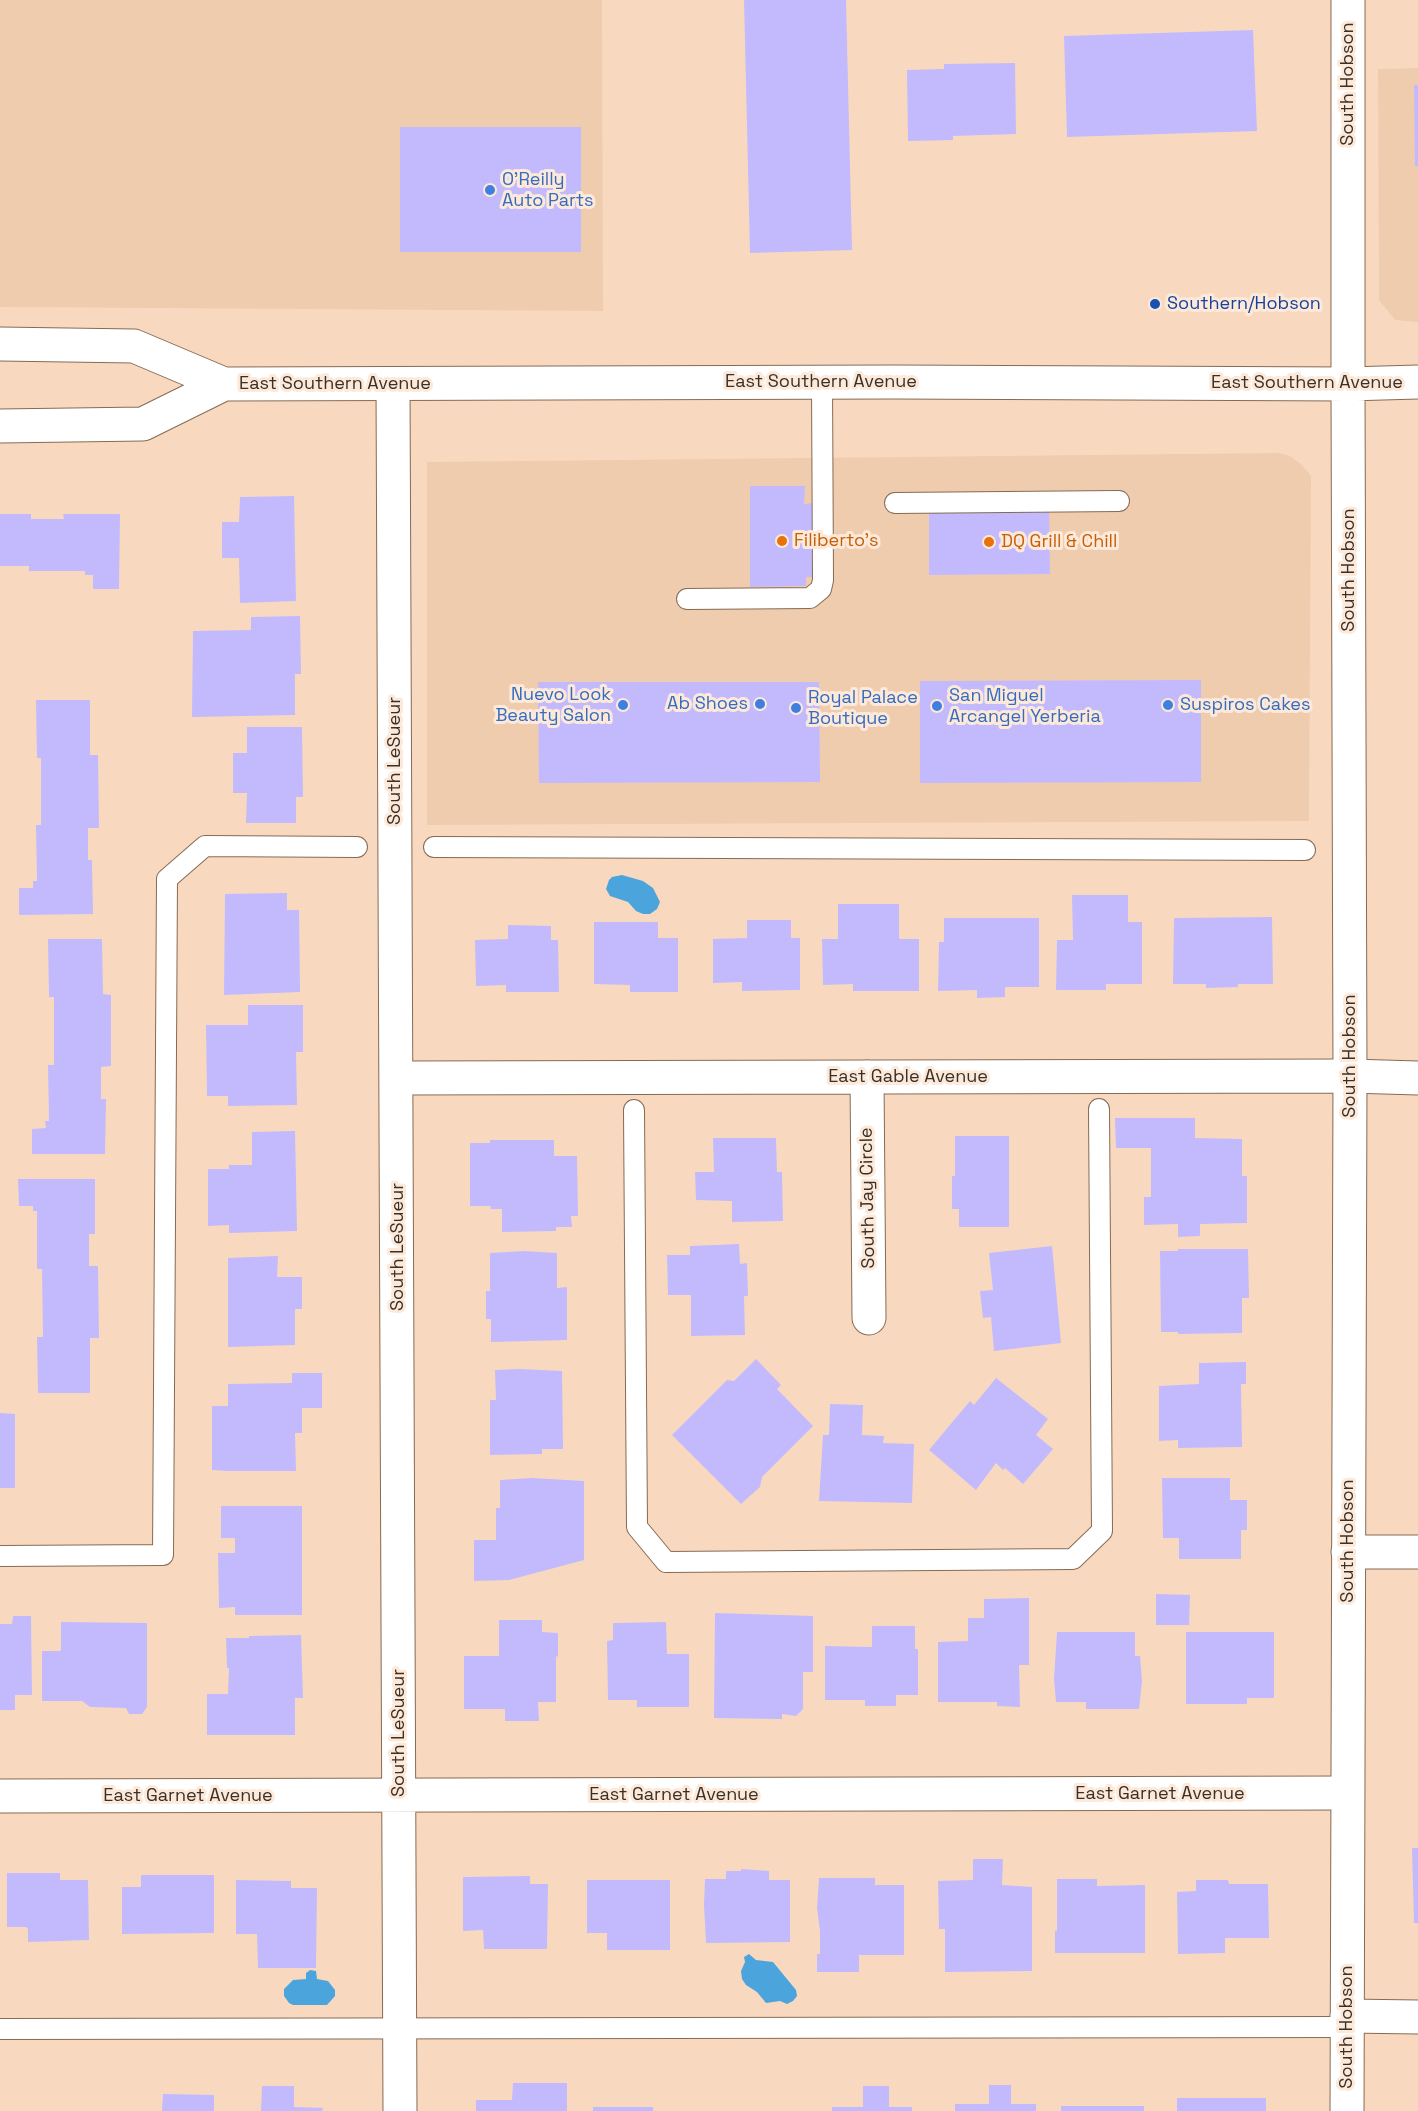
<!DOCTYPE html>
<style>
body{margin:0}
canvas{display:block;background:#f8d9c0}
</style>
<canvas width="1418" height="2111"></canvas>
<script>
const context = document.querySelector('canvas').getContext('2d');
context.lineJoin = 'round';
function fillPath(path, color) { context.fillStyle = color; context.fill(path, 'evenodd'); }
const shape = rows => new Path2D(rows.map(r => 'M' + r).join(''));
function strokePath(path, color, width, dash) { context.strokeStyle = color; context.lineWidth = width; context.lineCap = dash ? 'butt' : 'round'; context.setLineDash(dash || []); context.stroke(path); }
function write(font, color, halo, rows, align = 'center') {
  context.font = font + ' "Space Grotesk",sans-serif'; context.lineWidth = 6; context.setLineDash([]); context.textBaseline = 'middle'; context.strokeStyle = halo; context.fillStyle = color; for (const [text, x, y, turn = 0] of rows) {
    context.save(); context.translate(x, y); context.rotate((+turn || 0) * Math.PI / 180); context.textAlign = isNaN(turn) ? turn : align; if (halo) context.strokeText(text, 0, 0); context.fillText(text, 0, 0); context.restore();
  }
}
const built = shape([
 [0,0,602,0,603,311,0,307],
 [1418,68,1418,322,1395,320,1379,300,1378,69],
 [1279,453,1290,456,1301,464,1311,476,1309,821,427,825,427,462]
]);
const water = shape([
 [622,875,643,881,653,888,660,902,657,909,650,914,643,914,636,911,628,902,610,896,606,889,609,880,612,877],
 [749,1954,756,1960,773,1962,796,1990,797,1996,793,2001,787,2004,780,2001,766,2003,757,1992,746,1985,742,1979,741,1971,745,1962,744,1957],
 [310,1970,316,1971,317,1979,328,1981,335,1990,335,1996,327,2005,293,2005,289,2003,284,1996,284,1989,293,1980,306,1979,306,1973]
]);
const building = shape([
 [744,0,846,0,852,250,750,253],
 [1253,30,1257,131,1067,137,1064,36],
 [1015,63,1016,134,953,136,953,140,908,141,907,70,944,69,944,64],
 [1414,85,1418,85,1418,166,1415,166],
 [400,127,581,127,581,252,400,252],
 [750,486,805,486,804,504,813,503,815,577,806,577,806,586,750,587],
 [294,496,296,601,240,603,239,558,222,558,222,522,239,522,240,497],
 [1049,509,1050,574,929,575,929,510],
 [0,514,31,514,31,519,64,519,63,514,120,514,119,589,93,589,93,575,85,575,85,571,29,571,29,566,0,566],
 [300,616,301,674,295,674,295,715,192,717,193,631,251,630,251,617],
 [1201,680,1201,782,920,783,920,681],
 [538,682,819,682,820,782,539,783],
 [36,700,90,700,90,755,98,755,99,828,88,828,88,860,92,860,93,914,19,915,19,888,33,888,33,881,37,881,36,825,41,825,41,758,37,758],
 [247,727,302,727,303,797,296,797,296,823,246,823,247,793,233,793,233,753,247,753],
 [287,893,287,910,299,910,300,992,224,995,225,894],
 [1072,895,1128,895,1128,922,1142,922,1142,984,1106,984,1106,990,1056,990,1057,940,1073,940],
 [838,904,899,904,899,939,919,939,919,991,853,991,853,984,823,985,822,939,838,939],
 [1272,917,1273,984,1238,984,1238,987,1206,988,1206,984,1173,984,1174,918],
 [944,918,1039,918,1039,987,1005,987,1005,997,977,998,977,990,938,991,939,942,944,942],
 [747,920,791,920,791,938,800,938,800,990,742,991,742,982,713,983,713,939,747,938],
 [594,922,658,922,658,938,678,938,678,992,630,992,630,985,594,984],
 [508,925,551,926,551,940,558,940,559,992,506,992,506,985,476,986,475,940,508,939],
 [48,939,102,939,103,994,111,995,111,1066,101,1067,101,1099,106,1099,105,1154,32,1154,32,1129,46,1128,45,1121,49,1121,48,1065,54,1065,54,997,49,997],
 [248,1005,303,1005,303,1052,296,1052,297,1105,228,1106,228,1096,207,1096,206,1025,248,1025],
 [1115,1118,1195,1118,1195,1138,1242,1139,1242,1176,1247,1176,1247,1223,1200,1224,1200,1236,1178,1237,1178,1224,1144,1225,1144,1197,1151,1197,1151,1148,1116,1148],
 [295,1131,297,1231,229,1233,229,1225,208,1226,208,1169,229,1169,229,1165,252,1165,252,1132],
 [955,1136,1009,1136,1009,1227,959,1227,959,1209,952,1209,952,1176,955,1176],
 [713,1138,776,1138,777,1172,782,1172,783,1221,732,1222,732,1201,696,1200,695,1172,714,1172],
 [490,1140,554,1140,554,1156,577,1156,578,1216,571,1216,572,1227,556,1227,556,1231,502,1232,502,1209,490,1209,491,1206,470,1206,470,1143,490,1143],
 [18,1179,95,1179,95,1234,89,1234,89,1266,98,1266,99,1338,90,1338,90,1393,38,1393,37,1337,43,1337,42,1269,37,1269,37,1211,33,1211,33,1206,19,1206],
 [739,1244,740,1264,747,1263,748,1296,744,1296,745,1335,691,1336,691,1295,668,1295,667,1255,690,1255,690,1246],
 [1052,1246,1061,1343,994,1351,991,1317,983,1318,980,1291,993,1290,989,1253],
 [1178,1249,1248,1249,1249,1298,1242,1298,1242,1333,1178,1334,1178,1332,1161,1332,1160,1251,1178,1251],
 [524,1251,557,1253,557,1288,567,1287,567,1340,491,1342,491,1319,486,1319,486,1291,490,1291,490,1253],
 [278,1256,277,1277,302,1277,302,1309,295,1309,295,1345,228,1347,228,1258],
 [756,1359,781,1385,777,1389,813,1426,762,1477,760,1487,741,1504,672,1435,727,1380,734,1381],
 [1246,1362,1246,1384,1241,1384,1242,1447,1178,1448,1178,1440,1159,1441,1159,1386,1199,1384,1199,1363],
 [519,1369,562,1371,563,1449,542,1449,542,1454,490,1455,490,1400,496,1400,495,1370],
 [292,1373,322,1373,322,1408,302,1408,302,1433,295,1433,296,1471,228,1471,212,1470,212,1406,228,1406,228,1384,292,1383],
 [996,1378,1048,1419,1036,1435,1053,1449,1023,1484,1005,1468,1003,1470,996,1463,976,1490,929,1450,970,1401,974,1405],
 [830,1404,863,1405,862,1435,884,1436,883,1443,914,1444,912,1503,819,1501,823,1435,829,1435],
 [0,1413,15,1414,15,1488,0,1488],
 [532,1478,584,1481,584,1560,509,1580,474,1581,474,1540,496,1540,496,1508,500,1508,500,1480],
 [1162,1478,1230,1478,1230,1500,1247,1500,1247,1530,1241,1530,1241,1559,1179,1559,1179,1538,1163,1538],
 [221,1506,302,1506,302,1615,235,1615,235,1607,219,1608,218,1553,235,1553,235,1538,221,1538],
 [1156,1594,1190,1595,1189,1625,1156,1625],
 [1029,1598,1029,1665,1019,1665,1020,1707,997,1706,997,1702,938,1702,938,1642,968,1641,968,1618,984,1618,984,1599],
 [715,1613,813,1616,813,1672,803,1672,803,1709,796,1716,782,1714,782,1719,714,1718],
 [13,1616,31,1616,32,1695,15,1695,15,1710,0,1710,0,1624,12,1624],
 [499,1620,542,1620,542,1632,558,1633,558,1657,556,1656,556,1702,538,1702,539,1721,505,1721,505,1709,464,1709,464,1656,499,1656],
 [61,1622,147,1623,147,1707,142,1714,129,1714,126,1708,90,1707,82,1701,42,1701,42,1651,61,1651],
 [666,1622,667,1654,689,1654,689,1707,637,1707,637,1700,608,1700,607,1641,613,1640,613,1623],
 [872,1626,915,1626,915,1649,918,1649,918,1695,896,1695,896,1706,865,1706,865,1700,825,1700,825,1646,872,1647],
 [1057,1632,1135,1632,1135,1656,1140,1656,1142,1681,1139,1709,1086,1709,1086,1702,1056,1702,1054,1679],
 [1186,1632,1274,1632,1274,1698,1247,1698,1247,1704,1186,1704],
 [301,1635,303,1698,295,1698,295,1735,207,1735,207,1694,228,1694,229,1668,227,1668,226,1638,249,1638,249,1636],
 [1412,1848,1418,1848,1418,1923,1414,1923],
 [973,1859,1003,1859,1002,1885,1032,1887,1032,1971,945,1972,945,1929,939,1929,938,1881,973,1880],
 [741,1869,769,1871,769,1880,790,1880,790,1942,706,1943,704,1905,705,1879,726,1879,726,1871,741,1871],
 [7,1873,60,1873,60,1880,88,1880,89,1940,28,1942,28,1929,26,1927,7,1927],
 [141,1875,214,1875,214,1933,122,1934,122,1887,141,1887],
 [530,1876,530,1884,548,1884,547,1949,484,1949,483,1930,463,1931,463,1877],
 [819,1878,875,1878,875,1885,904,1885,904,1955,859,1955,859,1972,817,1972,817,1954,820,1954,820,1931,817,1908],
 [1057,1879,1097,1879,1097,1886,1145,1885,1145,1953,1055,1953,1055,1931,1057,1931],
 [236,1880,291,1881,291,1888,317,1888,316,1968,258,1968,257,1934,236,1934],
 [587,1880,670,1880,670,1950,607,1950,607,1933,587,1933],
 [1196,1880,1228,1880,1229,1884,1268,1884,1269,1938,1225,1938,1225,1953,1178,1954,1177,1892,1196,1891],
 [513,2083,567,2083,567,2111,476,2111,476,2100,512,2100],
 [989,2085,1011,2085,1011,2104,1036,2104,1036,2111,955,2111,955,2104,989,2104],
 [262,2086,294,2086,294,2107,323,2108,322,2111,261,2111],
 [863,2086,889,2086,889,2107,912,2107,912,2111,832,2111,832,2107,863,2107],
 [163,2094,214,2095,214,2111,162,2111],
 [1177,2098,1266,2098,1266,2111,1177,2111],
 [1061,2106,1144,2106,1144,2111,1061,2111],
 [593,2107,653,2107,653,2111,593,2111]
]);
const lane = shape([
 [895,503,1119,501],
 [687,599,810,598,821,589,823,580,822,383],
 [434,847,1305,850],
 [634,1110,637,1527,666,1562,1073,1559,1102,1531,1099,1109],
 [0,1556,163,1555,167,879,205,846,357,847],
 [0,2029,1347,2027]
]);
const street = shape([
 [1348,0,1348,384],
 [393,384,400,2111],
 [867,1077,869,1318],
 [397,1078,1350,1076,1418,1078],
 [1348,1552,1418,1552],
 [0,1796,1347,1793],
 [1347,2016,1418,2017]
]);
const secondary = shape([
 [0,344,134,346,224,384,893,382,1348,384,1418,382],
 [0,426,143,424,224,384],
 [1347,2111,1350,1076,1348,384]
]);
const markers = [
 [490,190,6,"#3f7fe0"],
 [1155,304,6,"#1a4fb4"],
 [782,541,6,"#e8710a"],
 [989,542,6,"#e8710a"],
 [760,704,6,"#3f7fe0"],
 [623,705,6,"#3f7fe0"],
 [1168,705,6,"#3f7fe0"],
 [937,706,6,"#3f7fe0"],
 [796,708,6,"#3f7fe0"]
];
const streetNames = [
 ["South Hobson",1348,84,-90],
 ["East Southern Avenue",821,382],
 ["East Southern Avenue",1307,383],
 ["East Southern Avenue",335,384],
 ["South Hobson",1349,570,-90],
 ["South LeSueur",395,761,-90],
 ["South Hobson",1350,1056,-90],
 ["East Gable Avenue",908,1077],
 ["South Jay Circle",868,1198,-91],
 ["South LeSueur",398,1247,-90],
 ["South Hobson",1348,1541,-90],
 ["South LeSueur",399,1733,-90],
 ["East Garnet Avenue",1160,1794],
 ["East Garnet Avenue",674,1795],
 ["East Garnet Avenue",188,1796],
 ["South Hobson",1347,2027,-90]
];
const shopNames = [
 ["O'Reilly",502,180],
 ["Auto Parts",502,201],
 ["Nuevo Look",611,695,"right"],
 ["Beauty Salon",611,716,"right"],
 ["San Miguel",949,696],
 ["Arcangel Yerberia",949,717],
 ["Royal Palace",808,698],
 ["Boutique",808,719],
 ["Ab Shoes",748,704,"right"],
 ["Suspiros Cakes",1180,705]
];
const transitNames = [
 ["Southern/Hobson",1167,304]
];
const foodNames = [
 ["Filiberto's",794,541],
 ["DQ Grill & Chill",1001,542]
];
fillPath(built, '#f0ccae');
fillPath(water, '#4ba5dc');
fillPath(building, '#c3bafd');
strokePath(lane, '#866b54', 22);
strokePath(street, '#866b54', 35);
strokePath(secondary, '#866b54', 35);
strokePath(lane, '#fff', 20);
strokePath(street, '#fff', 33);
strokePath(secondary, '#fff', 33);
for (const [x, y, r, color] of markers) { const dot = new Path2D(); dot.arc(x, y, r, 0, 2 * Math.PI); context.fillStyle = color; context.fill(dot); strokePath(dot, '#fce9da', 2); }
write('18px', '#3b3026', '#fce9da', streetNames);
write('18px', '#366cbe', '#fce9da', shopNames, 'left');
write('18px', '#164399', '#fce9da', transitNames, 'left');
write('18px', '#c56008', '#fce9da', foodNames, 'left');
</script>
